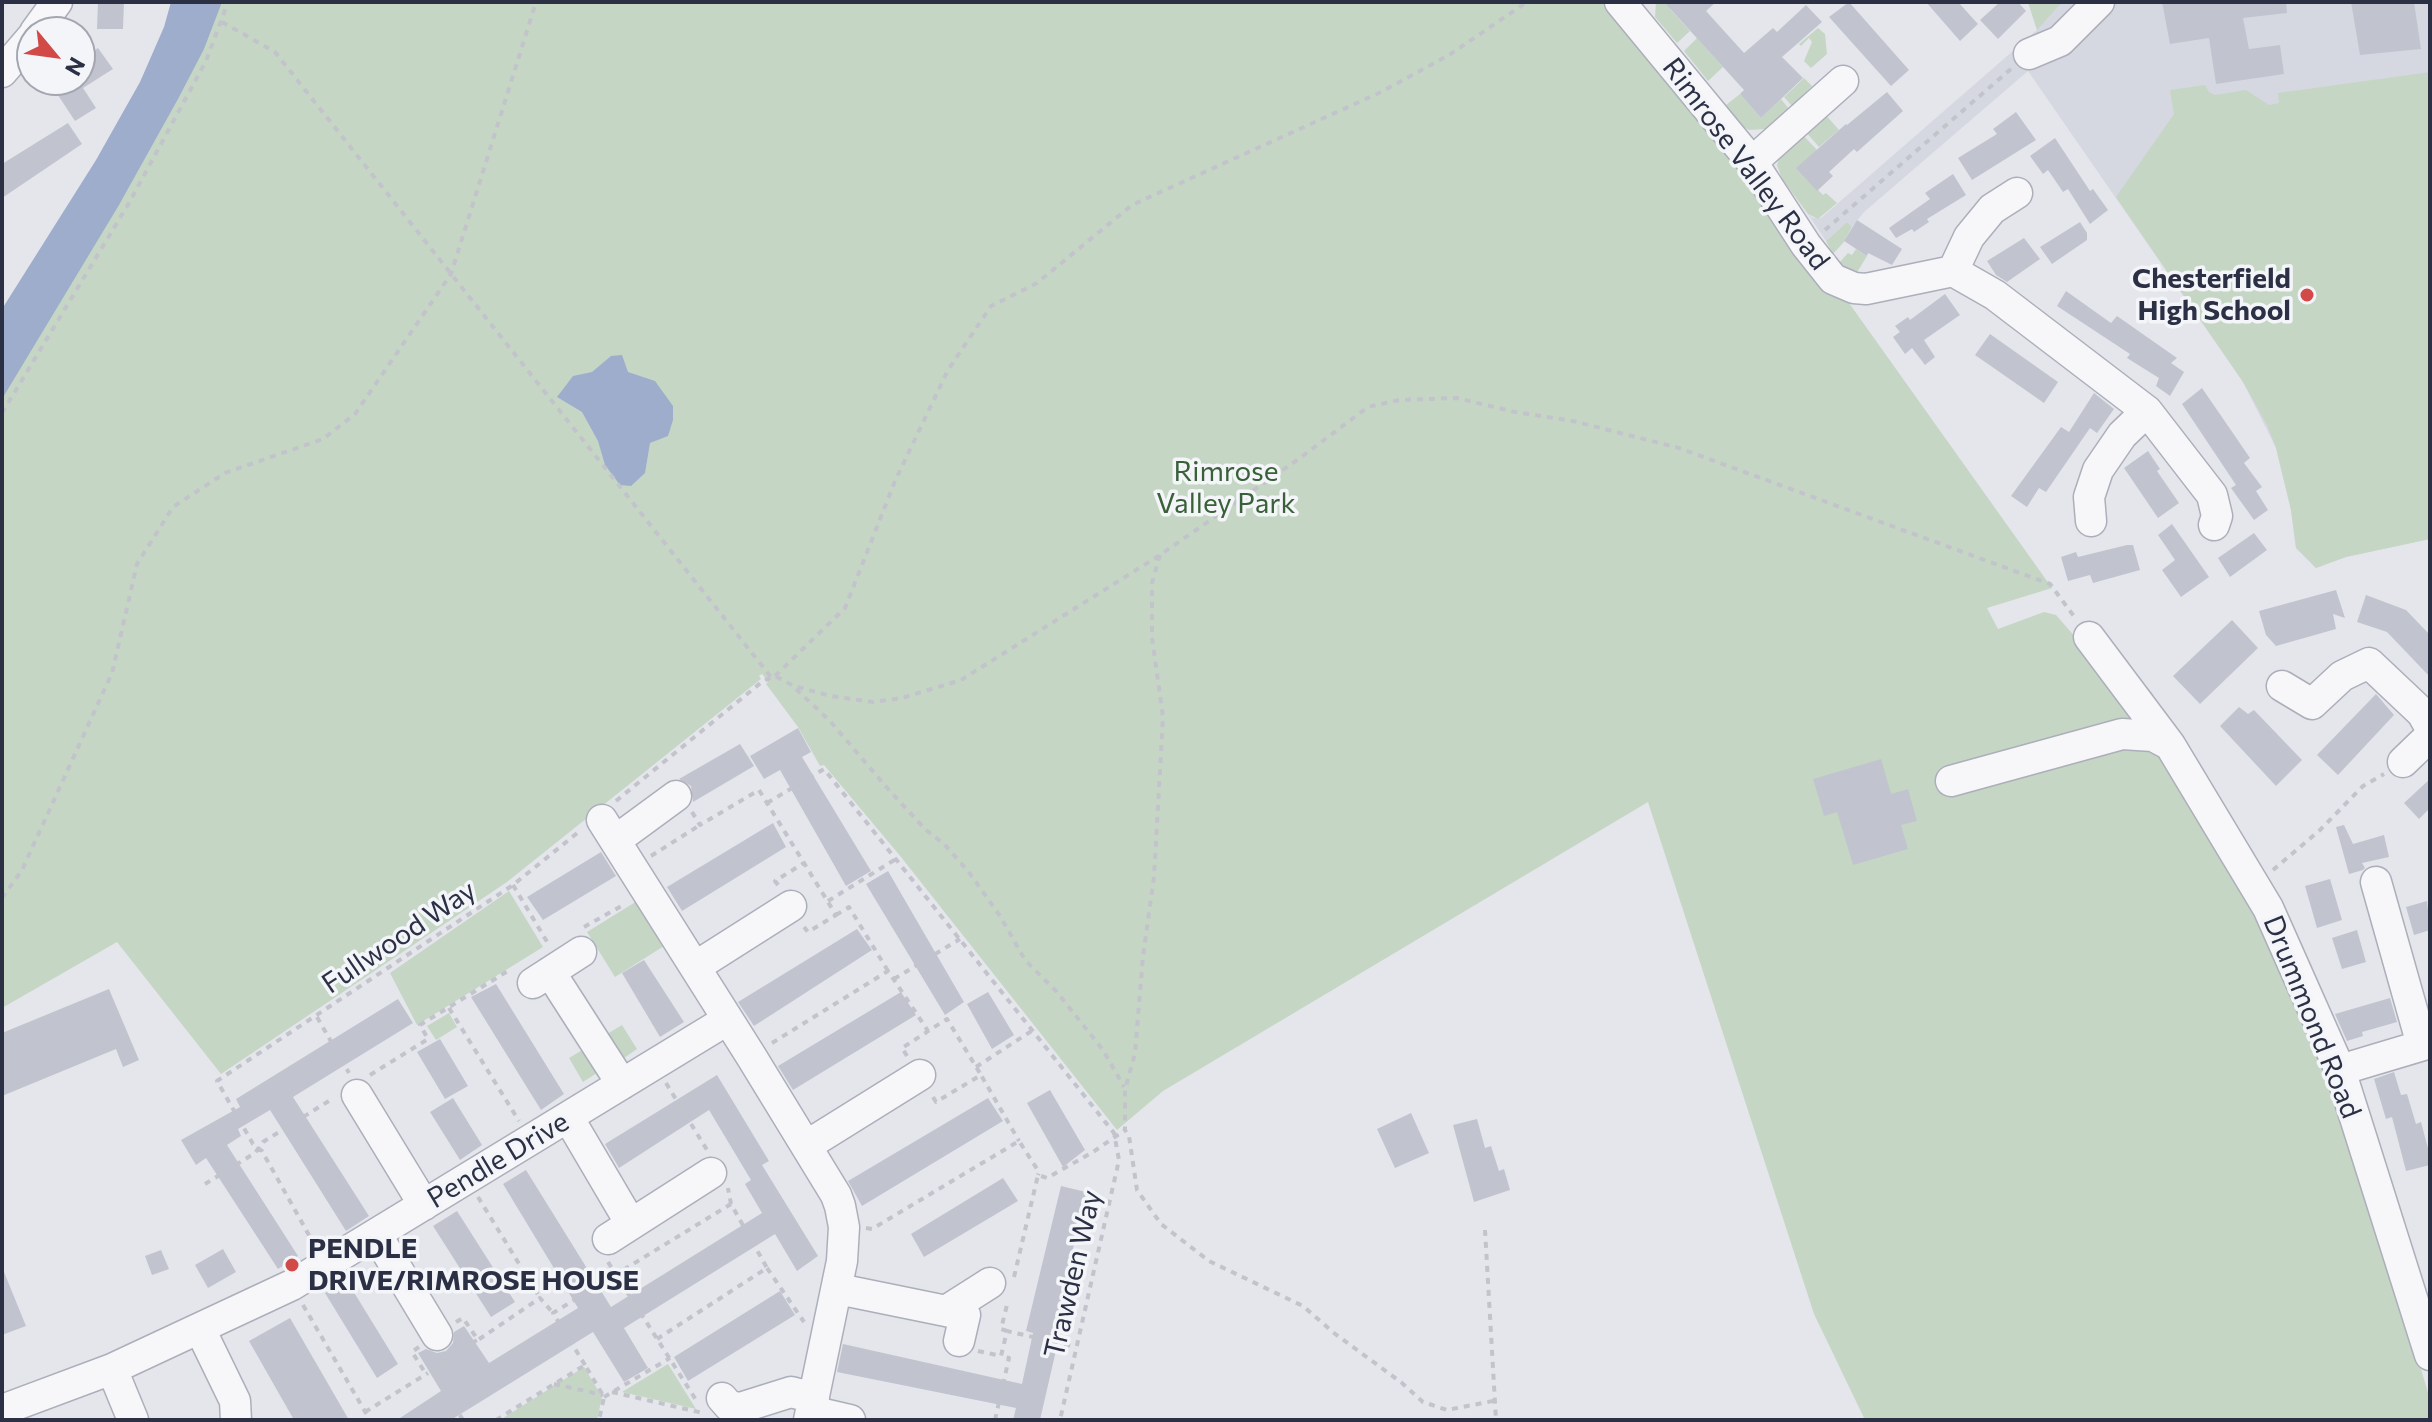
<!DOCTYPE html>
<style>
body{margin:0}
#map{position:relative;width:2432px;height:1422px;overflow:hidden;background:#e4e6ec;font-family:Commissioner,sans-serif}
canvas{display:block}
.frame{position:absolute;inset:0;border:4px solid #2b3045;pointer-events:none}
.north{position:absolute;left:16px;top:16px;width:80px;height:80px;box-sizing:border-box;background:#f4f5f9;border:2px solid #a4a6b1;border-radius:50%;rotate:119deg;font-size:22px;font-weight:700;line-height:32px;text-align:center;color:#2b3045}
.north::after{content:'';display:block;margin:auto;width:28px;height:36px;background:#d24a48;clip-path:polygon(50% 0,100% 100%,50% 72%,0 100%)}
</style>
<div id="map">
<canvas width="2432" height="1422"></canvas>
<div class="frame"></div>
<div class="north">N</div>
</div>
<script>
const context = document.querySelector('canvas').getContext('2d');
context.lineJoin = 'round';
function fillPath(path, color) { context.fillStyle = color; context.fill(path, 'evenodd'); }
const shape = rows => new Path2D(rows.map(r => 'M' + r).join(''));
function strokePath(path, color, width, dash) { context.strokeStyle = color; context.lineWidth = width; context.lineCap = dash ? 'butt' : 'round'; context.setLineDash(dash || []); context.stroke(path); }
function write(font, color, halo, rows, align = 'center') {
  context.font = font + ' Commissioner,sans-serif'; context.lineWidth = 7; context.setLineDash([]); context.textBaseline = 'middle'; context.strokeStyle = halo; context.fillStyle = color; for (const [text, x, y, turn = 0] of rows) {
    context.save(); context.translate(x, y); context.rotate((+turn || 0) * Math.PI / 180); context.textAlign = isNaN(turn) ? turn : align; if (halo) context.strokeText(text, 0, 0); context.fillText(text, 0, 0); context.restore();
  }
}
const built = shape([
 [2028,2,2430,2,2430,539,2346,557,2316,568,2296,548,2291,510,2276,448,2243,382,2028,71,1864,212,1852,227,1847,222,1826,241,1808,214,1813,218,1821,218,2037,30]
]);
const green = shape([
 [197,2,1609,2,1718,138,1827,292,1849,303,2052,588,1987,608,1998,629,2044,612,2056,615,2077,639,2110,642,2152,693,2253,883,2339,1098,2430,1399,2430,1420,1865,1420,1814,1314,1648,802,1163,1091,1117,1130,901,857,824,765,820,766,798,727,766,684,768,682,762,674,759,676,761,679,507,882,221,1074,117,942,2,1008,2,357],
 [1656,2,1678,2,1670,9,1690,31,1677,43,1655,17],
 [2028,2,2062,2,2037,30],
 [1818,28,1825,34,1827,54,1811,68,1804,61,1812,42,1809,38,1801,46,1799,44],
 [1697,38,1723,67,1708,81,1684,51],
 [2430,72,2430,539,2346,557,2316,568,2296,548,2291,510,2276,448,2267,425,2243,382,2116,197,2174,114,2170,90,2205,85,2209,92,2215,95,2246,90,2269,105,2279,103,2278,93],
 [1804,78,1812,86,1792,106,1784,97],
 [1740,94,1761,118,1781,99,1789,109,1766,129,1749,130,1743,127,1726,105],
 [1824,113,1839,130,1819,147,1805,131],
 [1801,133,1817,150,1818,190,1823,195,1826,193,1837,203,1818,219,1808,214,1782,179,1777,165,1780,155],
 [1847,222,1852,227,1843,243,1833,254,1826,241],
 [1856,249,1867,256,1856,274,1839,263,1848,253,1852,255],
 [509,891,543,947,417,1025,390,973],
 [637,901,664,946,615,977,587,932],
 [449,1013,457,1027,436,1040,427,1026],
 [622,1025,637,1049,617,1063,602,1037],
 [589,1046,603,1069,583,1082,569,1058],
 [668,1364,696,1409,622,1392],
 [584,1367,602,1397,597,1420,500,1420]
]);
const water = shape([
 [171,2,222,2,204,49,178,99,119,205,2,399,2,309,96,160,140,82,164,27],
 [622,355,628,372,655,381,673,406,673,420,668,436,650,443,645,473,631,486,620,485,605,465,598,441,582,412,557,397,573,376,592,372,611,356]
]);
const building = shape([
 [98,2,124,2,123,29,97,29],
 [1664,2,1716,2,1706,11,1744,53,1773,28,1777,32,1806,5,1822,22,1782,57,1803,78,1761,118,1740,94,1744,90],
 [1849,2,1909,70,1891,86,1829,17],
 [1926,2,1958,2,1978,24,1960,41],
 [2000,2,2018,2,2026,11,1998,39,1980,20],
 [2162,2,2286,2,2287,13,2243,18,2249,49,2280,45,2284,74,2216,84,2209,38,2170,44],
 [2351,2,2414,2,2421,49,2360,55],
 [98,48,113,69,83,88,96,108,75,121,48,80,78,80,80,83,80,60],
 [1887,92,1903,111,1857,152,1854,149,1829,172,1833,176,1817,191,1796,168,1846,124,1847,125],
 [2016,112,2036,140,1972,180,1958,158,1997,134,1993,129],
 [68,123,82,144,2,198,2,164],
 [2055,138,2090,191,2093,189,2108,210,2090,224,2068,189,2063,192,2048,170,2043,174,2030,156],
 [1953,174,1966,195,1927,219,1929,222,1914,232,1912,229,1896,238,1889,228,1930,199,1925,193],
 [1857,220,1902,249,1892,265,1868,253,1867,256,1844,241],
 [2080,222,2087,233,2087,240,2052,264,2040,247],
 [2024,238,2040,259,2007,282,1996,275,1987,261],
 [2066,291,2111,323,2117,316,2177,358,2171,363,2184,372,2170,396,2156,386,2159,378,2127,358,2130,354,2057,306],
 [1945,294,1960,315,1924,340,1935,357,1925,365,1912,348,1905,354,1893,337,1900,332,1895,326,1908,317,1910,320],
 [1990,334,2058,382,2044,403,1975,355],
 [2202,388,2250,458,2244,463,2262,487,2256,491,2268,510,2254,520,2231,488,2236,485,2182,404],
 [2094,393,2114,409,2097,433,2090,428,2046,492,2039,488,2027,507,2011,496,2061,427,2069,432],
 [2148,451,2160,469,2157,471,2179,503,2158,518,2124,468],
 [2172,524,2209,577,2181,597,2162,570,2175,560,2158,535],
 [2254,533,2267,550,2230,577,2218,558],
 [2127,545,2133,545,2140,570,2093,583,2090,575,2068,581,2061,557,2076,552,2078,557],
 [2336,590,2345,618,2333,614,2336,629,2276,646,2266,635,2259,611],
 [2366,595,2406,610,2430,635,2430,677,2387,632,2357,622],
 [2232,620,2258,648,2200,704,2173,676],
 [2376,694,2394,715,2338,775,2317,755],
 [2239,707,2248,714,2254,710,2302,760,2276,786,2220,726],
 [798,728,811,752,802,757,871,871,846,886,780,770,764,779,750,756],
 [740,744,754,766,693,802,691,786,679,779],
 [1881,759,1891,794,1908,789,1917,821,1901,825,1908,849,1853,865,1837,812,1824,816,1813,779],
 [2430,779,2430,808,2419,819,2404,803],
 [773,823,786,847,682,911,667,887],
 [2344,825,2353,844,2384,835,2389,857,2362,863,2365,868,2363,870,2349,874,2336,827],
 [601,852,616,876,543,920,527,897],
 [888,871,964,1002,945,1015,866,884],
 [2330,879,2342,920,2317,928,2305,886],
 [2427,901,2430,930,2414,935,2406,907],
 [857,929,872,950,754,1026,738,1002],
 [2357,930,2366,962,2342,969,2332,938],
 [644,960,684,1022,660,1037,622,973],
 [496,984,564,1094,541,1110,471,997],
 [109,989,139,1060,123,1067,116,1049,2,1096,2,1033],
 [901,992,916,1015,793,1090,778,1066],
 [988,992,1014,1035,992,1049,967,1004],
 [2390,998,2397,1022,2362,1032,2363,1036,2347,1041,2335,1014],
 [398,999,413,1023,293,1097,369,1216,346,1231,270,1110,238,1129,241,1136,227,1145,298,1256,278,1269,206,1158,196,1165,181,1140,240,1107,236,1099],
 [440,1039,468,1086,445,1099,417,1052],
 [2394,1072,2401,1095,2407,1094,2416,1124,2421,1122,2430,1156,2430,1165,2406,1171,2392,1117,2386,1119,2374,1079],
 [717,1075,769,1161,762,1165,818,1256,797,1271,775,1234,624,1328,648,1368,624,1382,593,1332,451,1420,397,1420,441,1391,418,1353,426,1349,437,1353,446,1351,453,1343,454,1332,464,1326,489,1363,578,1308,503,1184,526,1170,611,1307,762,1213,745,1184,751,1180,709,1110,619,1168,605,1144],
 [1050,1090,1085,1150,1063,1167,1027,1103],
 [453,1098,482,1145,460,1160,430,1112],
 [988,1098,1003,1121,862,1206,848,1181],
 [1411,1113,1429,1153,1395,1168,1377,1129],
 [1477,1119,1485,1148,1491,1146,1499,1171,1504,1169,1510,1190,1474,1202,1453,1125],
 [1003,1178,1018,1201,924,1257,911,1234],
 [1061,1186,1086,1192,1051,1344,1057,1346,1040,1420,1013,1420,1016,1408,837,1372,843,1344,1022,1384,1033,1333,1026,1331],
 [457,1211,515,1302,491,1317,433,1226],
 [223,1249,236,1272,208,1288,195,1265],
 [161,1250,169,1269,152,1275,145,1256],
 [2,1267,26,1326,2,1335],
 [347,1281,398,1364,377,1378,325,1293],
 [780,1291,795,1315,688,1381,674,1357],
 [290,1318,349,1420,294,1420,249,1341]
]);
const path = shape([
 [222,22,275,52,771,677],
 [1825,230,2012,68],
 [2,413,129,203,206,61,228,2],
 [1160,555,1152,583,1152,638,1163,717,1154,877,1143,956,1135,1053,1125,1090,1125,1130,1129,1136,1137,1190,1161,1224,1209,1261,1303,1306,1334,1333,1402,1383,1423,1402,1447,1410,1493,1401],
 [775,676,845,608,895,481,948,370,991,306,1037,283,1132,205,1381,92,1449,55,1527,2],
 [796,689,830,721,888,789,926,830,944,844,968,871,1000,916,1025,960,1056,991,1103,1050,1124,1087],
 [616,801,763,681,775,676,794,686,831,696,873,702,902,698,961,680,1160,555,1300,458,1368,407,1399,400,1457,398,1515,412,1573,421,1679,448,2050,584,2076,619],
 [767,803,824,769,1114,1133,1119,1160,1060,1420],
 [692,812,700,825,759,790,836,915,808,932,804,927],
 [651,856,700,825],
 [2273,870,2320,830,2363,786,2384,774],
 [513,885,549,945],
 [778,885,775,881,804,863],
 [2,898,22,870,112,673,137,564,173,507,225,473,323,439,355,414,451,274,536,2],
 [828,901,896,859],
 [836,915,849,907,888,971],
 [584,927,625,904],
 [894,979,960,939],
 [449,1008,519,1121],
 [317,1017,349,1073],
 [772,1043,888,971,928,1031,947,1019,981,1075],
 [907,1056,902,1048,927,1032],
 [976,1067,1033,1030],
 [370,1075,428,1039,420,1025,511,969],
 [666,1083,707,1150],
 [933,1097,936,1102,981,1075,1019,1141],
 [205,1184,255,1153,263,1142,332,1099],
 [478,1197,540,1298],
 [866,1228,872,1229,1019,1141,1039,1172,1038,1175],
 [1485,1230,1496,1420],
 [315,1246,262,1151,253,1144,217,1081,513,885,581,830],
 [608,1262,698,1403],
 [767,1268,804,1322],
 [1014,1277,1038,1175,1047,1178,1093,1152,1125,1130],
 [303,1305,370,1420],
 [456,1322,463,1318,478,1340,540,1298,553,1313],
 [1007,1331,1001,1329,1008,1301],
 [657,1339,767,1268,731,1204,728,1188],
 [419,1347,412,1352,426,1374],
 [978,1351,1001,1356,1007,1331,1076,1347],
 [585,1365,553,1313,731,1204],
 [554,1384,603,1395],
 [612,1392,703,1413],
 [604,1397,670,1358],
 [365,1412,428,1373],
 [463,1420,431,1370,477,1340],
 [496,1420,585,1365,604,1397,599,1420],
 [995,1420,1009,1358,1001,1356]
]);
const minor = shape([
 [1620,2,1752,162,1806,245,1833,279,1854,288,1866,289,1953,271,1995,295,2147,411,2122,435,2098,470,2089,497,2091,521],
 [35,32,57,2],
 [2029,54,2060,41,2099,2],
 [2,72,32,37],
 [1752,162,1843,81],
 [1953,271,1969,237,1992,209,2017,193],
 [2147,411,2212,495,2217,516,2214,525],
 [2089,637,2170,745],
 [2282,686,2312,704,2342,676,2369,663,2422,713,2430,727],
 [2403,762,2430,736],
 [1951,781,2122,734,2153,736,2170,745,2268,908,2340,1070,2430,1355],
 [602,820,751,1056,836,1195,840,1206,844,1227,842,1261,809,1420],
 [616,840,676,796],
 [2376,882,2422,1045],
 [695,967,791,906],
 [550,972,622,1084],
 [533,983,581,952],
 [2340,1070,2430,1043],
 [357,1095,424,1205],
 [568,1117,631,1224],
 [806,1146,920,1075],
 [376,1234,437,1335],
 [608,1239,711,1173],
 [838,1289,946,1311],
 [200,1329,235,1401,236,1420],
 [959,1341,965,1315,946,1311,990,1283],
 [112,1369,133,1420],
 [722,1398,729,1406,740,1408,791,1392,814,1398],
 [2,1410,112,1369,292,1285,727,1020],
 [811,1411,850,1420]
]);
const markers = [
 [2307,295,8,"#d24a48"],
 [292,1265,8,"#d24a48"]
];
const streetNames = [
 ["Rimrose Valley Road",1746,164,53],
 ["Fullwood Way",399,937,-34],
 ["Drummond Road",2312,1017,68],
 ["Pendle Drive",498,1160,-31],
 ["Trawden Way",1073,1274,-77]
];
const poiNames = [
 ["Chesterfield",2291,279],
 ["High School",2291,311],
 ["PENDLE",308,1249,"left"],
 ["DRIVE/RIMROSE HOUSE",308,1281,"left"]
];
const parkNames = [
 ["Rimrose",1226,472],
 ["Valley Park",1226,504]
];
fillPath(built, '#d6d8e1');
fillPath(green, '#c6d6c5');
fillPath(water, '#9fadcc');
fillPath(building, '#c1c4cf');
strokePath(minor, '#acafba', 33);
strokePath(path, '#c2c3cb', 4, [6, 6]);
strokePath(minor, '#f7f7fa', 30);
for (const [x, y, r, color] of markers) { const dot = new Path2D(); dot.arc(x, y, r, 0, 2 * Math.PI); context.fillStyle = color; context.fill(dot); strokePath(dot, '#f4f5f9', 3); }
write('28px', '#2b3045', '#f4f5f9', streetNames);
write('bold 28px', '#2b3045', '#f4f5f9', poiNames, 'right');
write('28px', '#396138', '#f4f5f9', parkNames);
</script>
